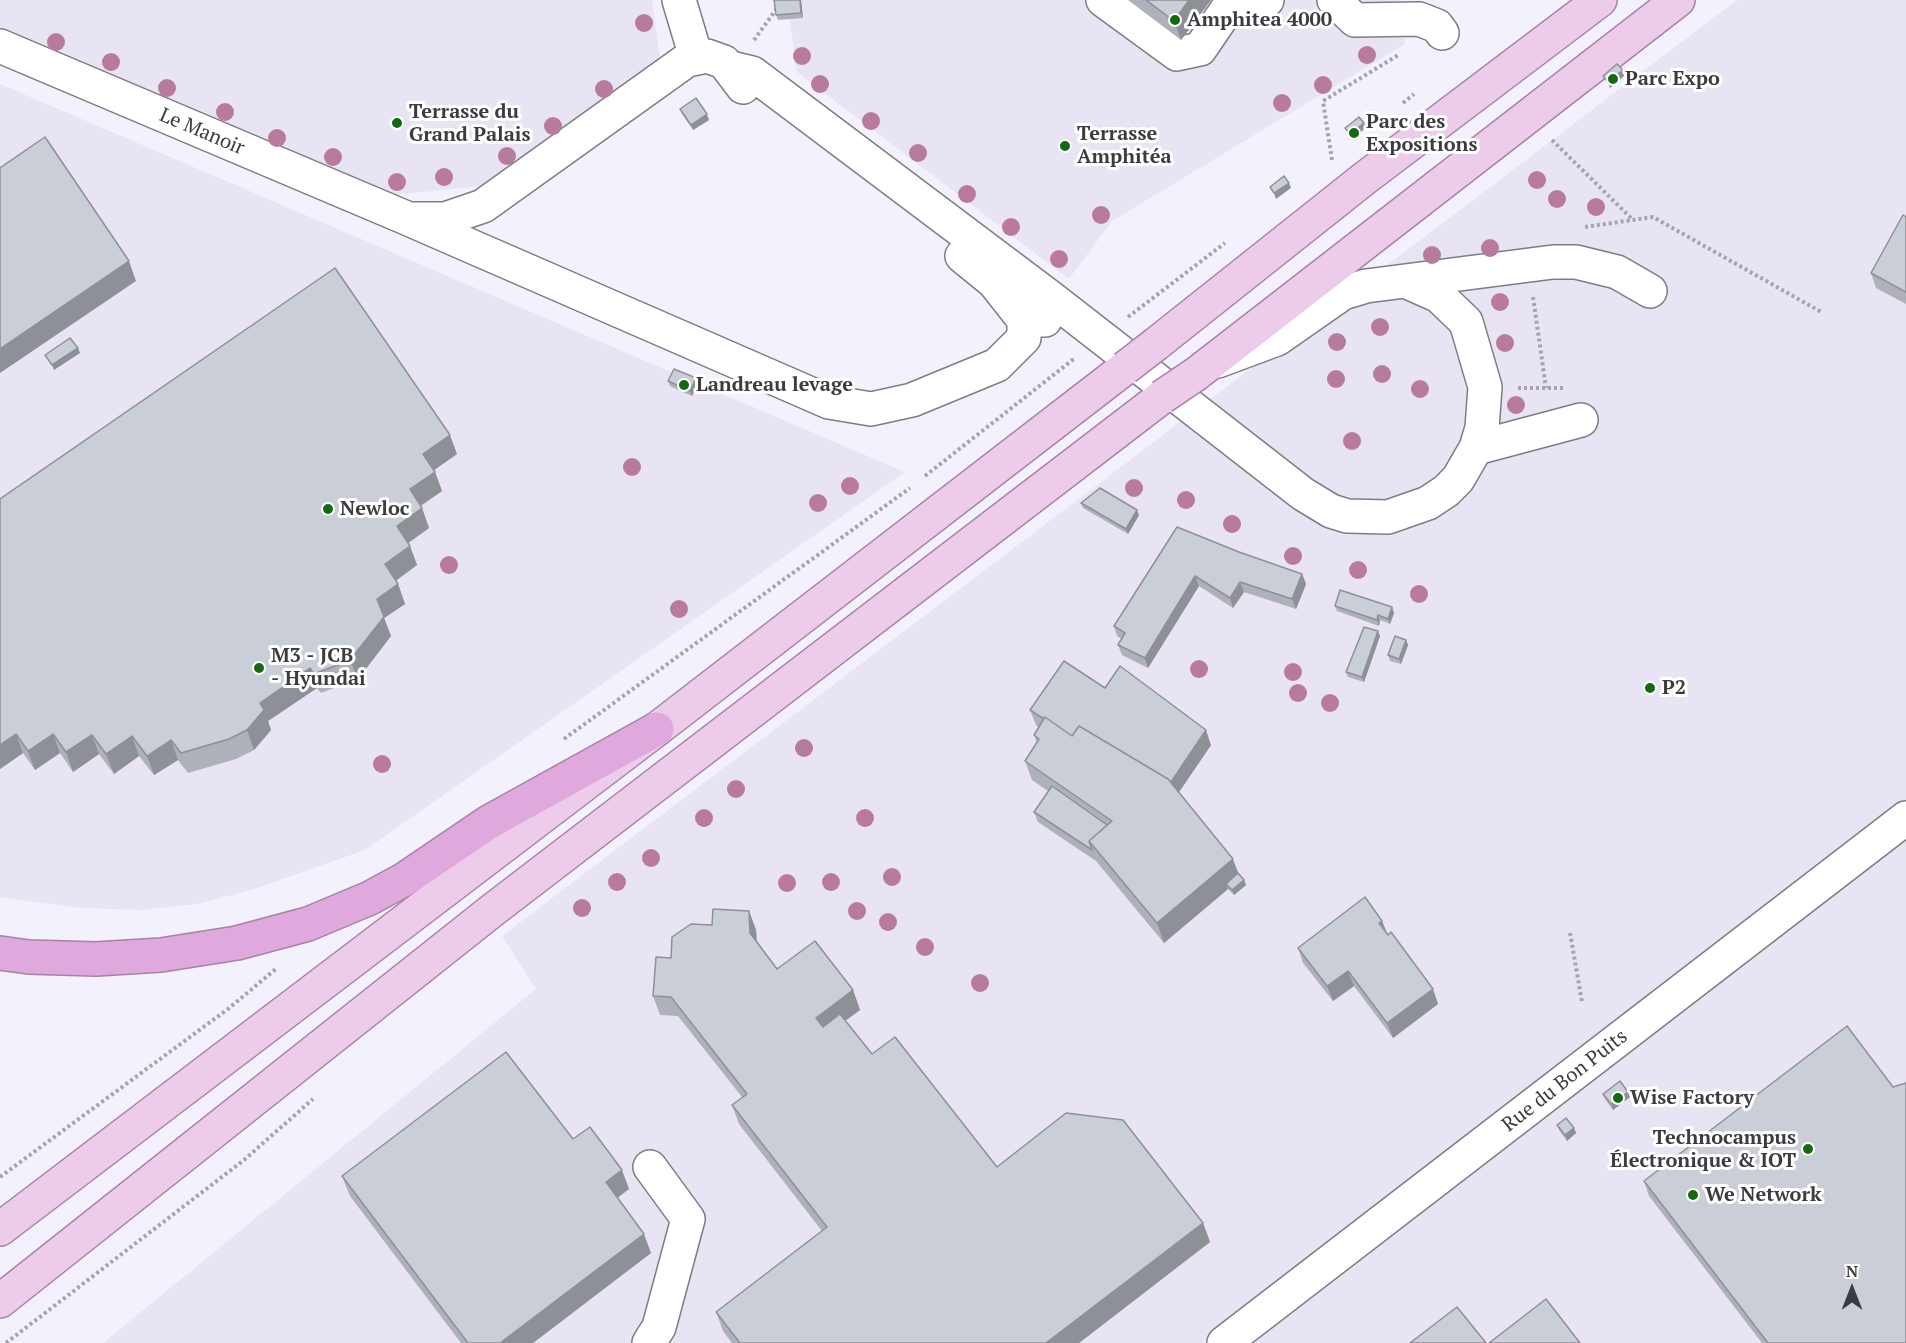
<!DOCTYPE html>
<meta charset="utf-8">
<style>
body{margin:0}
#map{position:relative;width:1906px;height:1343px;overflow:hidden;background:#f3f1fb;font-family:"PT Serif",serif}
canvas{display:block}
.north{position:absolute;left:1822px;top:1259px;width:60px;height:60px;-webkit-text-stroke:4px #fff;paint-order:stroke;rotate:0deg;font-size:16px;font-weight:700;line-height:24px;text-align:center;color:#3c3b3f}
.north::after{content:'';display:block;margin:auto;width:21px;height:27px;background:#3c3b3f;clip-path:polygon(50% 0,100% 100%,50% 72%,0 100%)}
</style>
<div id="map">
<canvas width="1906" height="1343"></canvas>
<div class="north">N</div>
</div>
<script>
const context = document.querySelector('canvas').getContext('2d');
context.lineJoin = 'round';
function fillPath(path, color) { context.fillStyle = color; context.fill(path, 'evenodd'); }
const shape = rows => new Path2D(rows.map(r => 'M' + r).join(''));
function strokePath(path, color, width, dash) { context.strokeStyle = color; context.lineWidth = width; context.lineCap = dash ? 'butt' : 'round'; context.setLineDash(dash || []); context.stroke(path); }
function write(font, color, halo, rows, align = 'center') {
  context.font = font + ' "PT Serif",serif'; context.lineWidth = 6; context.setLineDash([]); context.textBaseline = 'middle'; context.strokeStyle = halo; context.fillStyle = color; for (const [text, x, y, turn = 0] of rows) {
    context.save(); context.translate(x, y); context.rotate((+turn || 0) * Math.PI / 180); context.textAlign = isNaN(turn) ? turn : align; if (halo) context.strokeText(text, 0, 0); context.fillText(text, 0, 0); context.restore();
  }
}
const built = shape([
 [0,0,652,0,660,59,482,186,393,195,0,27],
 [787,0,1399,0,1405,44,1112,221,1069,279,797,72],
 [1737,0,1906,0,1906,1343,103,1343,536,989,502,936],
 [0,84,676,374,905,472,365,850,254,889,198,904,141,910,81,908,0,897]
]);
const path = shape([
 [754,40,778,7],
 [1403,103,1414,94],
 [1552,140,1632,219],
 [1332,160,1323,101,1400,54],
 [1585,227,1653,217,1823,313],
 [1533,297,1546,388],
 [1128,317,1225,243],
 [1518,388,1564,388],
 [925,476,1075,358],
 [564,739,910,488],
 [1570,933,1582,1002],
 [0,1177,228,1009,277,968],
 [6,1343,244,1160,313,1099]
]);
const minor = shape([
 [679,0,696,57],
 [1103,0,1177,54,1200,49,1230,5,1267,0],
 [1334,0,1355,20,1419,19,1437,26,1442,33],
 [0,46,404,217,829,402,871,409,912,400,997,365,1024,338,1024,320],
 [731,68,752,73,1051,298,1303,494,1331,511,1347,516,1388,517,1428,503,1446,491,1458,479,1476,448,1482,428,1485,387,1466,322,1439,296,1405,281,1366,286,1343,293,1277,339,1218,361],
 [414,219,445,219,483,206,687,60,707,56,724,62,743,87],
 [962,256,994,282,1024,320,1045,320],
 [1405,281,1553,262,1576,262,1617,272,1650,291],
 [1476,448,1581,420],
 [649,1343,659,1327,688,1219,650,1167],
 [1224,1343,1906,818]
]);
const major = shape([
 [1156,344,1365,178,1600,0],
 [1196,374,1678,0],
 [0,1229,657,729,1125,368],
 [0,1301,494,909,1162,397]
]);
const highway = shape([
 [0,953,29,957,96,959,161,955,237,943,308,924,370,898,405,879,489,822,657,729]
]);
const majorBridge = shape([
 [1125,368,1156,344],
 [1162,397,1196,374]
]);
const trees = [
 [644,23],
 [56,42],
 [1367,55],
 [802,56],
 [111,62],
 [820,84],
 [1323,85],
 [167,88],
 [604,89],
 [1282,103],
 [225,112],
 [871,121],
 [553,126],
 [277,138],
 [918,153],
 [507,156],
 [333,157],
 [444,177],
 [1537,180],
 [397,182],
 [967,194],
 [1557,199],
 [1596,207],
 [1101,215],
 [1011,227],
 [1490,248],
 [1432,255],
 [1059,259],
 [1500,302],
 [1380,327],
 [1337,342],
 [1505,343],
 [1382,374],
 [1336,379],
 [1420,389],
 [1516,405],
 [1352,441],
 [632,467],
 [850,486],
 [1134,488],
 [1186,500],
 [818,503],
 [1232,524],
 [1293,556],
 [449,565],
 [1358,570],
 [1419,594],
 [679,609],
 [1199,669],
 [1293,672],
 [1298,693],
 [1330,703],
 [804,748],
 [382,764],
 [736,789],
 [704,818],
 [865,818],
 [651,858],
 [892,877],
 [617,882],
 [831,882],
 [787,883],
 [582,908],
 [857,911],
 [888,922],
 [925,947],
 [980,983]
];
const wall = shape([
 [801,0,803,18,778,20,776,15],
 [1128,0,1211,0,1181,40],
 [680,109,709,120,693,130,682,114],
 [1906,217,1906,304,1876,288,1871,273],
 [696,378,698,383,692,396,670,386,668,381],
 [457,454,434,470,442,491,421,506,429,528,408,543,417,565,396,581,398,584,405,604,384,618,391,636,358,679,321,693,317,688,268,721,271,730,254,750,236,759,188,773,178,760,154,775,139,756,114,774,99,754,73,772,60,753,35,770,23,753,0,769,0,499],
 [1081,503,1139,515,1128,534,1083,508],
 [1177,527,1239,552,1302,574,1306,584,1296,609,1244,592,1233,608,1199,586,1148,668,1122,655,1118,645,1122,639,1117,636,1114,626],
 [1335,606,1392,607,1394,613,1390,624,1380,620,1379,626,1337,611],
 [1380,636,1364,682,1348,677,1346,672],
 [1406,640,1408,645,1401,664,1390,661,1388,655],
 [1105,688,1211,745,1179,792,1244,880,1246,885,1234,895,1228,889,1164,943,1096,861,1038,822,1034,812,1048,791,1032,780,1025,761,1037,743,1034,735,1038,727,1036,725,1030,710],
 [749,911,756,930,757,941,777,969,853,990,860,1010,845,1021,872,1054,997,1167,1203,1223,1210,1242,1079,1343,732,1343,723,1331,716,1312,822,1231,739,1124,732,1105,742,1097,678,1016,660,1015,653,996,671,958,712,925],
 [1382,921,1388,935,1433,989,1438,1004,1393,1038,1354,986,1333,1001,1303,963,1298,948],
 [1603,1094,1630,1097,1613,1110,1605,1099],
 [1557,1125,1574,1128,1576,1133,1567,1141,1559,1130],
 [573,1139,629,1189,617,1198,651,1253,533,1343,461,1343,350,1196,342,1176],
 [1644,1181,1906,1343,1762,1343,1649,1196]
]);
const shadedWall = shape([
 [800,0,801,0,803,18,801,13],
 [1189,0,1211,0,1181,40,1174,21],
 [1623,70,1624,76,1610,88,1608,82],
 [707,114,709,120,693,130,691,125],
 [1364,123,1366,128,1352,139,1350,134],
 [1289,183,1291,188,1276,199,1274,193],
 [129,261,136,281,0,373,0,349],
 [78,348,80,353,54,370,52,365],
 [696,378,698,383,692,396,690,391],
 [450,435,457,454,430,473,423,454],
 [435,472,442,491,417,508,410,489],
 [422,508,429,528,404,546,397,526],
 [1137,510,1139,515,1128,534,1126,529],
 [410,546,417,565,392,583,385,564],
 [1302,574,1306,584,1296,609,1292,599],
 [1195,576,1199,586,1148,668,1145,658],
 [1240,582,1244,592,1233,608,1230,598],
 [398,584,405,604,384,618,391,636,358,679,350,660,377,599],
 [1392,607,1394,613,1390,624,1388,619],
 [1378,615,1380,620,1379,626,1377,620],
 [1378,631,1380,636,1364,682,1362,677],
 [1406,640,1408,645,1401,664,1399,659],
 [310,668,317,688,268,721,271,730,254,750,247,730,260,703],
 [1206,730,1211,745,1175,798,1170,783],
 [16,734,23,753,0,769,0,745],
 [53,734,60,753,35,770,28,751],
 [92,735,99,754,73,772,66,752],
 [132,736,139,756,114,774,106,754],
 [171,740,178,760,154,775,147,756],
 [1233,859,1240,878,1226,884,1228,889,1164,943,1157,923],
 [1244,880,1246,885,1234,895,1232,890],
 [749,911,756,930,757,952,750,933],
 [1382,921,1388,936,1379,923],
 [1348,971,1354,986,1333,1001,1327,986],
 [1433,989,1438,1004,1393,1038,1387,1023],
 [853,990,860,1010,823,1037,816,1018],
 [1628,1092,1630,1097,1613,1110,1611,1104],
 [1574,1128,1576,1133,1567,1141,1565,1135],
 [622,1170,629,1189,613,1201,606,1182],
 [1203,1223,1210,1242,1079,1343,1046,1343],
 [644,1234,651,1253,533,1343,500,1343]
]);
const building = shape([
 [774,0,800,0,801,13,776,15,774,0],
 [1146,0,1189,0,1174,21,1146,0],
 [1617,64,1623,70,1608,82,1603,76,1617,64],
 [696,98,707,114,691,125,680,109,696,98],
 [1359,117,1364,123,1350,134,1345,128,1359,117],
 [45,137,129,261,0,349,0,168,45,137],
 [1284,176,1289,183,1274,193,1270,187,1284,176],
 [1903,215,1906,217,1906,292,1871,273,1903,215],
 [335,268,450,435,423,454,435,472,410,489,422,508,397,526,410,546,385,564,398,584,377,599,384,617,350,660,314,674,310,668,260,703,264,710,247,730,229,739,181,753,171,740,147,756,132,736,106,754,92,735,66,752,53,734,28,751,16,734,0,745,0,499,335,268],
 [70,338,78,348,52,365,45,355,70,338],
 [674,369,696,378,690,391,668,381,674,369],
 [1100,488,1137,510,1126,529,1081,503,1100,488],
 [1177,527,1239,552,1302,574,1292,599,1240,582,1230,598,1195,576,1145,658,1118,645,1125,633,1114,626,1177,527],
 [1340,590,1392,607,1388,619,1378,615,1377,620,1335,606,1340,590],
 [1364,627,1378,631,1362,677,1346,672,1364,627],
 [1395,636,1406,640,1399,659,1388,655,1395,636],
 [1064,661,1105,688,1120,666,1206,730,1171,782,1168,779,1079,726,1072,736,1045,717,1044,719,1030,710,1064,661],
 [1045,717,1072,736,1079,726,1168,779,1233,859,1157,923,1089,841,1112,821,1025,761,1039,739,1034,735,1045,717],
 [1052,786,1107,825,1089,841,1092,850,1034,812,1052,786],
 [1238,873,1244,880,1232,890,1226,884,1238,873],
 [1365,897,1382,921,1379,923,1388,935,1391,932,1433,989,1387,1023,1348,971,1327,986,1298,948,1365,897],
 [713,909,749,911,750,933,777,969,815,941,853,990,816,1018,823,1027,840,1014,872,1054,895,1037,997,1167,1066,1113,1123,1120,1203,1223,1046,1343,740,1343,716,1312,827,1227,732,1105,747,1094,671,997,653,996,656,957,671,958,672,937,691,924,712,925,713,909],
 [1847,1026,1893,1087,1906,1083,1906,1343,1768,1343,1644,1181,1847,1026],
 [506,1052,573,1139,590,1127,622,1170,606,1182,644,1234,500,1343,468,1343,342,1176,506,1052],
 [1620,1081,1628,1092,1611,1104,1603,1094,1620,1081],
 [1566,1118,1574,1128,1565,1135,1557,1125,1566,1118],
 [1546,1299,1580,1343,1489,1343,1546,1299],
 [1457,1307,1486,1343,1410,1343,1457,1307]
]);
const markers = [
 [1175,20,6,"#146a11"],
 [1613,79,6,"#146a11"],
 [397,123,6,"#146a11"],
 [1354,133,6,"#146a11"],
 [1065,146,6,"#146a11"],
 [684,385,6,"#146a11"],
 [328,509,6,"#146a11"],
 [259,668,6,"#146a11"],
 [1650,688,6,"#146a11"],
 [1618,1098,6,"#146a11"],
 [1808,1149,6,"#146a11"],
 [1693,1195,6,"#146a11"]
];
const poiNames = [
 ["Amphitea 4000",1187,20],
 ["Parc Expo",1625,79],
 ["Terrasse du",409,112],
 ["Grand Palais",409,135],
 ["Parc des",1366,122],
 ["Expositions",1366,145],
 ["Terrasse",1077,134],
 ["Amphitéa",1077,157],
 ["Landreau levage",696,385],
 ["Newloc",340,509],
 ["M3 - JCB",271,656],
 ["- Hyundai",271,679],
 ["P2",1662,688],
 ["Wise Factory",1630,1098],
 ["Technocampus",1796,1138,"right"],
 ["Électronique & IOT",1796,1161,"right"],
 ["We Network",1705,1195]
];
const streetNames = [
 ["Le Manoir",202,132,23],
 ["Rue du Bon Puits",1565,1081,-38]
];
fillPath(built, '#e8e4f4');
strokePath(minor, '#7e7c85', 36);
strokePath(major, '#a682a6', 36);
strokePath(highway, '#a682a6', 36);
strokePath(path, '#a5a4ab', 4, [3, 3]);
strokePath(minor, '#fff', 33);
strokePath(major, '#eccbeb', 33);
strokePath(highway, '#dfa9dd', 33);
strokePath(majorBridge, '#a682a6', 36, []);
strokePath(majorBridge, '#eccbeb', 33);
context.fillStyle = '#b97b9c';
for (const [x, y] of trees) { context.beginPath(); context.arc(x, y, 9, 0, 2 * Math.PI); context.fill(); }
fillPath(wall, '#aeb1b9');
fillPath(shadedWall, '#8d9096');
fillPath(building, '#caced7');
strokePath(building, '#8d9096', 1.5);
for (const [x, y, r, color] of markers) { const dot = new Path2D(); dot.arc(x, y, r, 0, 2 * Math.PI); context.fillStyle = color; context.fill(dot); strokePath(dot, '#fff', 2); }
write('bold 20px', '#3c3b3f', '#fff', poiNames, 'left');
write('20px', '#3c3b3f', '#fff', streetNames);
</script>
